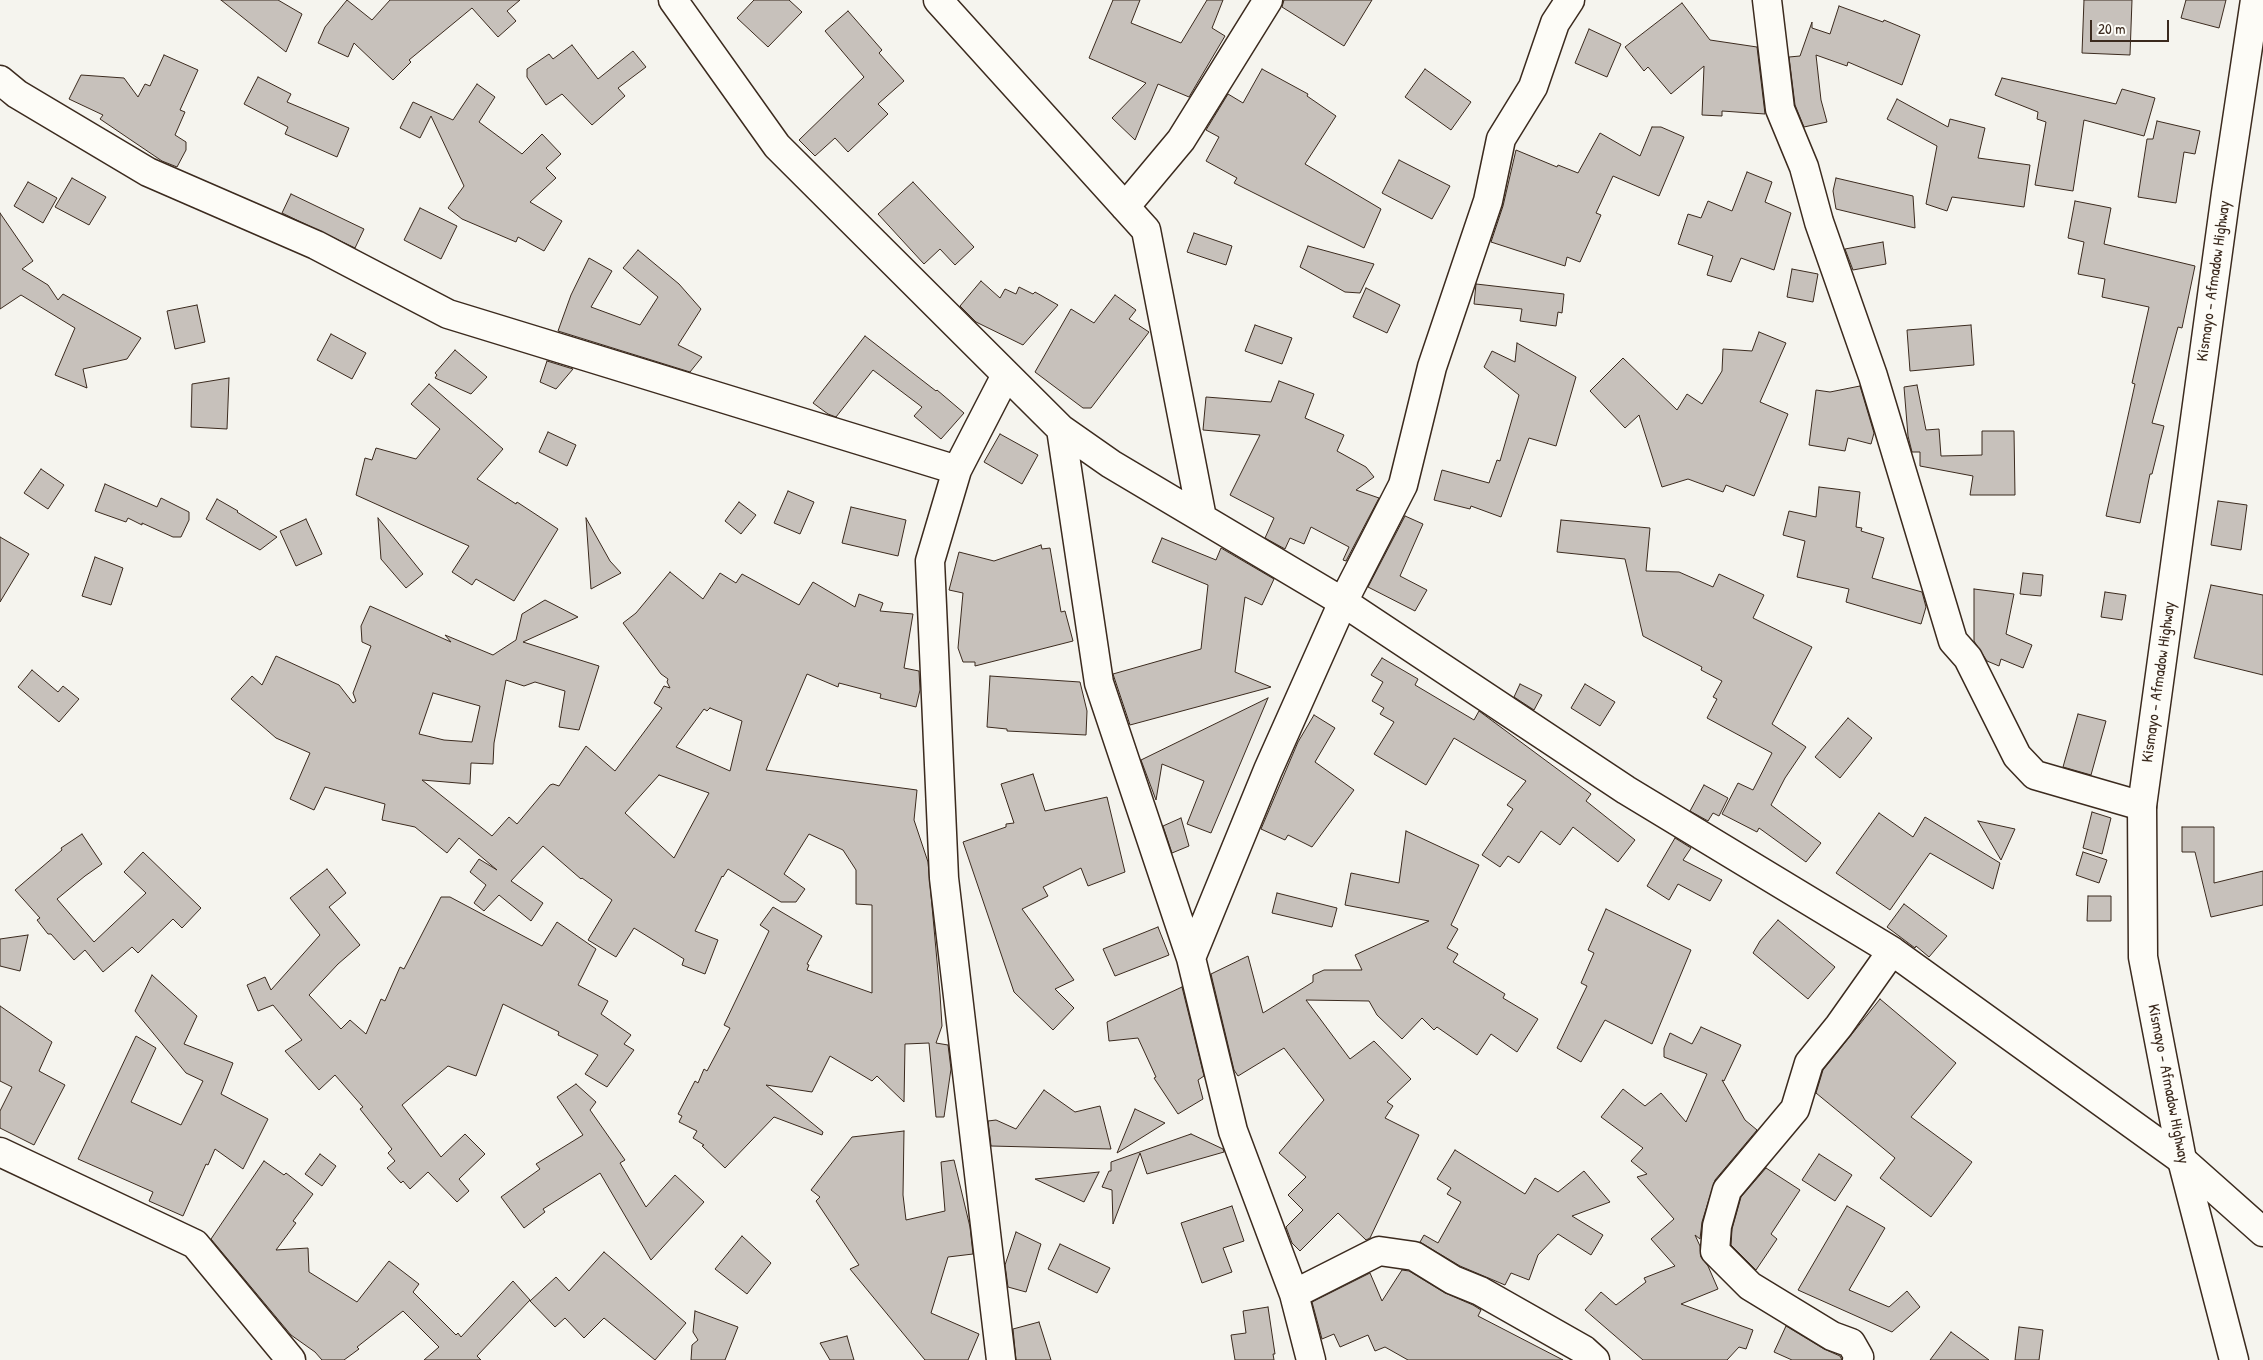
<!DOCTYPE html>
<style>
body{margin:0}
#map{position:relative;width:2263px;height:1360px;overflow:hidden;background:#f5f4ee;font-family:"Patrick Hand",sans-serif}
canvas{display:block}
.scale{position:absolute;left:2090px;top:20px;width:79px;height:22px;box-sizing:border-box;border:2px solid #3b2a1e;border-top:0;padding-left:6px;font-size:15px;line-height:18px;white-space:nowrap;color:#3b2a1e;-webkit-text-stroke:4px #fdfcf7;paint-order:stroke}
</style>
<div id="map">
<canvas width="2263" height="1360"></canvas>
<div class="scale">20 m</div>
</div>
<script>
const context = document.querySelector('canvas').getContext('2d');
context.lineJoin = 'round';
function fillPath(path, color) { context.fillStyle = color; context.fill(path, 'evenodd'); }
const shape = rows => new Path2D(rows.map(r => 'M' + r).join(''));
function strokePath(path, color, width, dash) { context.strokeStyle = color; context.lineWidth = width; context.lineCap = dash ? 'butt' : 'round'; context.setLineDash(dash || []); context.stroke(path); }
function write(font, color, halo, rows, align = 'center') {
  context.font = font + ' "Patrick Hand",sans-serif'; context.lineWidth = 4.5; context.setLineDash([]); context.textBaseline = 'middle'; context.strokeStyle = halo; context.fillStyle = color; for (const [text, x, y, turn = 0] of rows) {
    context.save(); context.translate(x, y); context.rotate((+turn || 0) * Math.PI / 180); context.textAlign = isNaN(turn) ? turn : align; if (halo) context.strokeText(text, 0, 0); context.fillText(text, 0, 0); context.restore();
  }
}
const building = shape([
 [221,0,278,0,302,14,286,52,221,0],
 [347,0,372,20,390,0,520,0,507,11,516,21,498,37,472,8,409,60,411,62,393,80,354,43,348,57,318,43,325,27,347,0],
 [754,0,789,0,802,12,768,47,737,18,754,0],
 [1113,0,1140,0,1131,23,1181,43,1207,0,1223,0,1212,28,1225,36,1189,97,1158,84,1135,140,1112,118,1146,83,1089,58,1113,0],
 [1284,0,1372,0,1344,46,1282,7,1284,0],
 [2084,0,2132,0,2130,55,2082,53,2084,0],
 [2186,0,2226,0,2219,28,2181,18,2186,0],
 [1682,3,1710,40,1757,47,1765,114,1722,111,1722,116,1702,115,1704,66,1671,94,1648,67,1644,71,1625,47,1682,3],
 [1839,6,1883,22,1884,20,1920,35,1902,85,1848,62,1847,66,1816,55,1821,100,1827,122,1804,127,1795,105,1789,57,1800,56,1812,22,1812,28,1830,34,1839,6],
 [848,11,882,50,879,53,904,81,878,104,888,114,848,152,835,138,815,156,799,140,864,77,825,31,848,11],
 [1589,29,1621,44,1607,77,1575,63,1589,29],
 [572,45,598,79,633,51,646,67,618,88,625,96,592,125,562,94,546,105,527,77,527,69,549,54,553,59,572,45],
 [164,55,198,70,180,110,185,112,175,135,186,142,186,150,177,167,162,161,100,119,103,115,69,99,81,75,124,78,138,97,145,84,150,86,164,55],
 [1262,69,1308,94,1307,96,1336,116,1305,164,1381,209,1364,248,1234,183,1237,178,1206,161,1219,137,1206,130,1228,94,1243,103,1262,69],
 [1425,69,1471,102,1451,130,1405,97,1425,69],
 [258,77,291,94,287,102,349,128,337,157,285,134,288,127,244,104,258,77],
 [2002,78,2116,104,2122,89,2155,98,2144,136,2084,120,2073,191,2035,185,2046,122,2037,119,2038,112,1995,95,2002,78],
 [477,84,495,97,479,122,522,154,542,134,561,154,546,168,556,178,530,202,562,221,544,251,518,237,516,242,462,219,448,208,464,186,431,116,420,138,400,128,413,102,453,120,477,84],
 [1897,99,1948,127,1950,119,1985,128,1978,158,2030,165,2024,207,1952,197,1947,211,1926,204,1937,146,1887,119,1897,99],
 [2157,121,2200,131,2195,154,2184,152,2176,203,2138,197,2147,139,2153,139,2157,121],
 [1652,127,1661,127,1684,137,1659,196,1613,176,1596,213,1601,215,1580,262,1567,257,1565,266,1491,242,1503,206,1516,150,1557,167,1558,165,1578,173,1600,133,1640,156,1652,127],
 [1399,160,1450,186,1432,219,1382,193,1399,160],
 [1747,172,1772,182,1765,202,1791,213,1774,270,1741,258,1731,282,1707,275,1713,256,1678,244,1688,214,1701,218,1708,201,1732,211,1747,172],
 [72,178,106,197,89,225,55,207,72,178],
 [1836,178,1913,196,1915,228,1836,209,1833,191,1836,178],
 [28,182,57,198,43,223,14,206,28,182],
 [913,182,974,247,955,265,940,249,924,264,878,214,913,182],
 [291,194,364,229,355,248,282,213,291,194],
 [2075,201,2111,208,2104,244,2195,266,2182,328,2178,327,2152,423,2164,426,2152,474,2150,474,2140,523,2106,516,2135,384,2132,383,2149,307,2102,297,2105,279,2078,274,2084,242,2068,238,2075,201],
 [420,208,457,226,441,259,404,240,420,208],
 [0,213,33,261,22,269,48,285,58,300,63,294,141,338,127,359,83,369,87,388,55,375,75,328,21,295,0,309,0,213],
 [1194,233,1232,246,1226,265,1187,252,1194,233],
 [1883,242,1886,264,1853,270,1845,249,1883,242],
 [1308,246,1374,264,1360,293,1345,292,1300,267,1308,246],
 [638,250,679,284,701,309,678,345,702,357,690,372,558,331,571,295,589,258,612,271,591,307,640,325,658,297,623,268,638,250],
 [1792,269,1818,274,1813,302,1787,297,1792,269],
 [981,281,1000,298,1005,289,1016,294,1019,287,1033,294,1035,292,1058,305,1023,345,976,322,960,306,981,281],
 [1476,284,1564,294,1562,313,1558,312,1556,326,1520,321,1522,309,1474,304,1476,284],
 [1366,288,1400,305,1387,333,1353,317,1366,288],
 [1115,295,1136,310,1129,319,1149,332,1091,408,1083,408,1035,372,1071,309,1094,323,1115,295],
 [197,305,205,342,175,349,167,311,197,305],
 [1255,325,1292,338,1282,364,1245,351,1255,325],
 [1971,325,1974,365,1910,371,1907,330,1971,325],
 [1759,332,1786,343,1760,402,1788,414,1754,496,1726,485,1723,492,1688,479,1662,487,1639,415,1625,428,1590,391,1623,358,1677,410,1687,394,1702,404,1722,371,1723,349,1752,351,1759,332],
 [331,334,366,353,352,379,317,360,331,334],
 [865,336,936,391,937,390,964,413,941,439,914,416,922,407,873,370,836,417,828,414,813,403,865,336],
 [1517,343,1576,377,1556,446,1529,438,1501,517,1471,506,1470,509,1434,500,1442,470,1489,483,1497,460,1500,461,1519,395,1484,367,1492,351,1515,362,1517,343],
 [455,350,487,377,471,394,435,378,437,375,435,373,455,350],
 [547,361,573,369,556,389,540,382,547,361],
 [229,378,227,429,191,427,192,384,229,378],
 [1279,381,1314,394,1305,418,1344,435,1337,451,1366,467,1374,477,1356,490,1379,498,1346,561,1343,560,1349,547,1311,527,1304,544,1290,538,1285,549,1265,538,1274,518,1230,495,1260,435,1203,430,1206,397,1271,402,1279,381],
 [429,384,503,449,477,479,516,504,517,502,558,529,514,601,476,579,472,585,452,572,469,546,356,495,365,458,372,460,376,448,416,459,440,429,411,404,429,384],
 [1917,385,1926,430,1939,429,1941,456,1982,455,1982,431,2014,431,2015,495,1970,495,1973,476,1920,466,1920,452,1912,452,1908,436,1904,387,1917,385],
 [1860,386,1874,433,1871,444,1848,438,1845,451,1809,445,1816,390,1830,392,1860,386],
 [548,432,576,445,567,466,539,452,548,432],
 [1000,434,1038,455,1022,484,984,462,1000,434],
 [41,469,64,485,48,509,24,493,41,469],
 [105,484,157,507,161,498,189,512,189,520,181,537,173,537,142,523,142,525,128,518,126,522,95,511,105,484],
 [1819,487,1860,492,1856,527,1862,528,1861,531,1884,538,1872,578,1922,592,1926,607,1921,624,1846,602,1849,589,1797,577,1805,541,1783,535,1789,511,1816,517,1819,487],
 [788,491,814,502,800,534,774,523,788,491],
 [217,499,238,511,237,512,277,537,260,550,206,519,217,499],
 [2218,501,2247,505,2241,550,2211,545,2218,501],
 [739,502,756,515,741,534,725,521,739,502],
 [851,507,906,520,898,556,842,543,851,507],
 [1405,516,1423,524,1400,576,1427,590,1415,611,1368,587,1405,516],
 [378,518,423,574,406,588,381,559,378,518],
 [586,518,610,561,621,573,591,589,586,518],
 [306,519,322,554,296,566,280,531,306,519],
 [1561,520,1650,528,1646,571,1679,572,1713,587,1719,574,1764,595,1753,618,1812,647,1772,724,1806,747,1785,778,1771,805,1821,843,1806,862,1759,828,1757,832,1722,814,1738,783,1753,790,1772,753,1707,718,1717,699,1713,697,1722,681,1701,670,1702,667,1643,636,1625,559,1557,552,1561,520],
 [0,537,29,554,0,602,0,537],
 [1162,538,1216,560,1221,548,1274,579,1262,605,1245,597,1235,672,1271,687,1130,725,1113,674,1201,649,1208,585,1152,562,1162,538],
 [1041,545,1042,549,1050,548,1061,612,1065,611,1073,641,975,666,975,662,963,662,958,648,963,593,949,590,959,552,994,561,1041,545],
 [95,557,123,568,111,605,82,596,95,557],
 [670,572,703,599,720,573,736,583,742,574,799,605,813,582,855,607,859,594,883,603,880,611,913,614,904,668,919,671,920,690,916,707,880,698,881,694,839,683,838,687,807,674,766,770,917,790,914,820,928,862,940,994,942,1026,936,1043,948,1045,951,1069,944,1117,936,1117,929,1043,905,1044,904,1102,877,1076,872,1081,830,1056,812,1092,766,1085,823,1132,822,1135,774,1117,725,1168,702,1146,704,1145,693,1138,697,1131,679,1122,682,1116,678,1114,695,1081,698,1083,704,1069,707,1071,730,1028,724,1025,769,931,760,925,773,907,822,936,807,964,809,965,807,970,872,993,872,905,856,904,856,870,843,850,809,834,784,874,805,889,796,902,781,902,728,869,723,877,722,876,695,931,718,940,705,974,682,965,684,959,634,928,616,957,588,940,612,900,582,878,581,879,543,846,511,881,543,903,531,921,499,895,484,911,474,903,486,885,470,872,479,859,497,870,459,838,447,853,415,827,382,820,385,804,325,787,314,810,290,799,310,753,276,738,231,699,252,676,262,685,276,656,339,685,353,703,356,701,353,693,371,646,362,642,361,626,370,606,451,642,445,635,493,655,516,640,522,614,545,600,578,617,523,642,599,666,579,730,559,727,565,691,535,682,524,686,506,680,494,743,493,764,471,763,470,784,422,780,492,836,509,817,517,824,550,785,553,784,559,786,586,746,615,771,662,708,654,703,664,686,670,688,667,682,668,679,661,674,623,623,636,613,670,572],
 [433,693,480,706,472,742,444,740,419,734,433,693],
 [710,708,742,721,730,771,676,747,704,709,707,711,710,708],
 [659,775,709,793,674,858,625,813,659,775],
 [2023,573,2043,575,2041,596,2020,594,2023,573],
 [2211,585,2263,595,2263,675,2194,658,2211,585],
 [1974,589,2014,594,2006,634,2032,645,2023,668,2001,659,1999,666,1987,661,1974,641,1974,589],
 [2105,592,2126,595,2122,620,2101,617,2105,592],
 [1382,658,1418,679,1415,685,1474,720,1479,711,1591,794,1586,801,1635,840,1618,862,1573,827,1560,845,1541,831,1519,863,1508,856,1500,867,1482,855,1513,809,1507,805,1526,781,1454,738,1426,785,1374,754,1394,722,1380,714,1384,708,1372,701,1383,682,1371,675,1382,658],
 [32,670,58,692,63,686,79,699,59,722,18,687,32,670],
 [990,676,1080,682,1087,711,1086,735,1007,731,1007,729,987,727,990,676],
 [1520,684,1542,695,1534,710,1514,697,1520,684],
 [1585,684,1615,702,1600,726,1571,708,1585,684],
 [1268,698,1211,833,1187,824,1204,781,1162,764,1156,800,1141,760,1268,698],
 [2078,714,2106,721,2091,775,2063,767,2078,714],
 [1314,715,1335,728,1315,762,1354,790,1312,847,1288,835,1285,840,1261,829,1298,742,1314,715],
 [1848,718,1872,738,1840,778,1815,757,1848,718],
 [1033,774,1045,811,1107,797,1125,872,1088,886,1081,868,1043,887,1048,896,1022,909,1074,980,1055,989,1074,1008,1053,1030,1014,992,963,842,1006,827,1006,824,1014,823,1001,784,1033,774],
 [1704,785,1728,798,1719,816,1713,813,1708,821,1690,811,1704,785],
 [2092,812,2111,818,2102,854,2083,848,2092,812],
 [1879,813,1913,837,1925,817,2000,863,1993,889,1930,853,1890,910,1836,873,1879,813],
 [1181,818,1189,846,1172,853,1163,826,1181,818],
 [1978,821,2015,829,2001,860,1978,821],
 [2182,827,2214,827,2214,883,2263,871,2263,905,2211,917,2195,852,2182,852,2182,827],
 [1406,831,1479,865,1451,925,1458,929,1447,948,1458,954,1453,962,1505,994,1503,998,1538,1019,1517,1052,1491,1034,1477,1055,1437,1027,1434,1030,1422,1018,1402,1039,1377,1015,1369,1001,1306,1000,1350,1059,1374,1041,1411,1079,1387,1102,1393,1106,1385,1118,1419,1135,1370,1238,1366,1240,1338,1213,1300,1251,1292,1243,1286,1227,1303,1210,1288,1195,1306,1177,1279,1153,1324,1100,1284,1048,1238,1076,1234,1070,1211,974,1248,956,1263,1013,1313,982,1313,975,1324,970,1362,970,1355,955,1429,921,1345,905,1351,873,1399,883,1406,831],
 [82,834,102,864,85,876,57,899,94,942,146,893,124,872,143,852,201,908,182,928,173,919,138,953,132,947,103,972,85,950,74,960,51,934,48,934,37,920,40,918,15,890,62,850,61,848,82,834],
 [1675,838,1691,848,1683,860,1722,880,1710,901,1678,884,1669,900,1647,886,1675,838],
 [2083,852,2107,860,2099,883,2076,875,2083,852],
 [327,869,346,893,329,907,360,945,338,964,309,995,341,1029,350,1020,366,1034,381,999,385,1001,400,967,404,969,441,897,450,897,542,946,557,922,596,949,578,985,608,1001,601,1014,631,1035,624,1044,634,1050,607,1087,585,1074,598,1055,558,1035,559,1032,503,1004,476,1076,448,1066,402,1105,441,1157,465,1134,485,1154,459,1179,469,1191,457,1202,428,1172,410,1189,403,1181,401,1183,387,1168,395,1161,388,1153,392,1149,360,1109,363,1107,335,1075,319,1090,285,1051,302,1040,273,1005,258,1011,247,985,265,977,271,990,320,935,290,898,327,869],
 [1277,893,1337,908,1332,927,1272,913,1277,893],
 [2088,896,2111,896,2111,921,2087,921,2088,896],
 [1904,904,1947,936,1929,957,1916,946,1915,948,1887,927,1904,904],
 [1606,909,1691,950,1652,1044,1605,1020,1581,1062,1557,1048,1587,986,1581,983,1594,953,1588,950,1606,909],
 [1778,920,1835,967,1808,999,1753,953,1760,941,1778,920],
 [1158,927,1169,955,1115,976,1103,949,1158,927],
 [28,935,20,971,0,966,0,939,28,935],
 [152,975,197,1016,184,1044,233,1063,221,1094,268,1119,243,1169,215,1149,208,1165,206,1164,183,1216,149,1201,153,1192,78,1159,136,1036,156,1048,131,1102,181,1125,203,1081,186,1073,135,1011,152,975],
 [1182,987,1204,1076,1198,1080,1203,1099,1178,1114,1154,1078,1156,1077,1138,1038,1109,1041,1107,1022,1182,987],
 [1880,999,1956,1063,1911,1117,1972,1162,1931,1217,1880,1178,1895,1158,1816,1093,1823,1070,1880,999],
 [0,1006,52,1042,39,1071,65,1085,34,1145,0,1128,0,1111,12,1087,0,1081,0,1006],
 [1701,1027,1741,1045,1724,1081,1722,1080,1745,1120,1757,1130,1715,1180,1702,1222,1700,1239,1695,1235,1700,1246,1701,1257,1708,1266,1718,1289,1681,1304,1753,1330,1746,1349,1739,1347,1727,1360,1643,1360,1585,1310,1601,1292,1616,1305,1646,1282,1644,1278,1675,1266,1651,1239,1674,1219,1637,1177,1647,1174,1631,1161,1643,1148,1601,1117,1623,1089,1645,1106,1661,1093,1686,1122,1707,1074,1664,1057,1664,1048,1670,1033,1692,1044,1701,1027],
 [576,1084,596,1102,590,1110,625,1160,620,1163,646,1207,675,1175,704,1202,651,1260,600,1173,543,1209,545,1212,524,1228,501,1197,540,1169,536,1164,583,1135,557,1097,576,1084],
 [1044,1090,1075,1112,1100,1106,1111,1149,991,1146,988,1121,996,1120,1016,1129,1044,1090],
 [1135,1109,1165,1123,1117,1153,1135,1109],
 [904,1131,903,1195,906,1220,945,1211,941,1162,954,1160,970,1227,973,1254,948,1257,931,1313,979,1334,968,1360,925,1360,850,1269,859,1265,816,1201,820,1197,811,1190,852,1137,904,1131],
 [1191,1134,1223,1149,1224,1152,1147,1174,1140,1153,1113,1224,1112,1190,1102,1187,1109,1171,1111,1171,1111,1162,1191,1134],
 [1455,1150,1525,1194,1535,1178,1558,1192,1584,1171,1610,1202,1572,1216,1603,1235,1591,1255,1558,1234,1538,1255,1529,1280,1511,1273,1505,1285,1460,1266,1420,1242,1424,1235,1438,1243,1461,1202,1447,1194,1451,1188,1437,1179,1455,1150],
 [320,1154,336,1166,322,1186,305,1174,320,1154],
 [1819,1154,1852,1175,1835,1201,1802,1180,1819,1154],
 [264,1161,284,1175,286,1173,313,1194,293,1221,296,1223,276,1250,308,1248,309,1272,357,1302,389,1261,419,1284,413,1292,456,1335,458,1333,461,1337,513,1281,530,1300,477,1356,481,1360,424,1360,439,1347,403,1311,357,1347,359,1349,344,1360,322,1360,315,1352,291,1335,211,1239,264,1161],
 [1766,1168,1800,1190,1771,1234,1777,1239,1756,1270,1731,1245,1732,1229,1741,1197,1766,1168],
 [1099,1172,1084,1202,1035,1179,1099,1172],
 [1232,1206,1244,1241,1223,1248,1232,1272,1202,1283,1181,1223,1232,1206],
 [1847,1206,1885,1228,1849,1290,1889,1307,1907,1291,1920,1307,1892,1332,1798,1290,1847,1206],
 [1016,1232,1041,1244,1026,1292,1008,1287,1005,1265,1016,1232],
 [742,1236,771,1263,747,1294,715,1269,742,1236],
 [1060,1244,1110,1268,1097,1293,1048,1269,1060,1244],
 [604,1252,686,1323,655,1360,604,1318,584,1338,565,1318,555,1327,530,1301,556,1277,569,1291,604,1252],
 [1402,1270,1409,1271,1445,1293,1473,1305,1481,1310,1478,1316,1563,1360,1408,1360,1385,1347,1375,1351,1368,1335,1340,1347,1334,1334,1322,1339,1312,1302,1370,1273,1382,1301,1402,1270],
 [1268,1307,1275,1354,1273,1354,1274,1360,1235,1360,1231,1335,1246,1333,1243,1311,1268,1307],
 [695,1311,738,1327,725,1360,691,1360,692,1345,698,1340,693,1332,695,1311],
 [1039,1322,1051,1360,1016,1360,1013,1329,1039,1322],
 [1786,1326,1824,1349,1840,1356,1842,1360,1792,1360,1774,1352,1786,1326],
 [2019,1327,2043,1330,2039,1360,2015,1360,2019,1327],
 [1951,1332,1989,1360,1930,1360,1951,1332],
 [847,1336,854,1360,830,1360,820,1343,847,1336]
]);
const street = shape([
 [673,0,777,146,1061,429,1111,464,1343,602,1626,790,1892,951,2182,1160],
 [938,0,1146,230,1202,518],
 [1767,0,1780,109,1804,167,1819,222,1873,376,1953,641,1968,658,2017,756,2035,775,2142,806],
 [0,80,17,94,148,172,316,245,448,314,957,470],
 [1125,207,1181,140,1268,0],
 [1061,429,1099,683,1191,958,1233,1131,1294,1294,1311,1360],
 [1191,958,1268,770,1343,602,1403,485,1432,367,1488,201,1501,139,1533,87,1555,23,1570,0],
 [0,1152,195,1244,291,1360],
 [1294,1294,1379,1251,1414,1256,1453,1280,1480,1291,1584,1350,1595,1360],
 [1001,1360,944,878,930,561,957,470,1006,375],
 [1857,1360,1859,1357,1851,1343,1832,1336,1750,1286,1715,1251,1717,1226,1727,1190,1795,1109,1809,1063,1839,1026,1892,951]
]);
const secondary = shape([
 [2182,1160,2263,1232]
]);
const primary = shape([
 [2234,1360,2182,1160,2143,957,2142,806,2226,193,2255,0]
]);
const streetNames = [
 ["Kismayo - Afmadow Highway",2214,281,-82],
 ["Kismayo - Afmadow Highway",2159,682,-82],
 ["Kismayo - Afmadow Highway",2168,1084,79]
];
fillPath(building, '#c7c1bb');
strokePath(building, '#3b2a1e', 1);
strokePath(street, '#3b2a1e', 31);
strokePath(secondary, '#3b2a1e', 31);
strokePath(primary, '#3b2a1e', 31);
strokePath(street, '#fdfcf7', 28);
strokePath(secondary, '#fdfcf7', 28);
strokePath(primary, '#fdfcf7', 28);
write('16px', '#3b2a1e', '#fdfcf7', streetNames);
</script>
